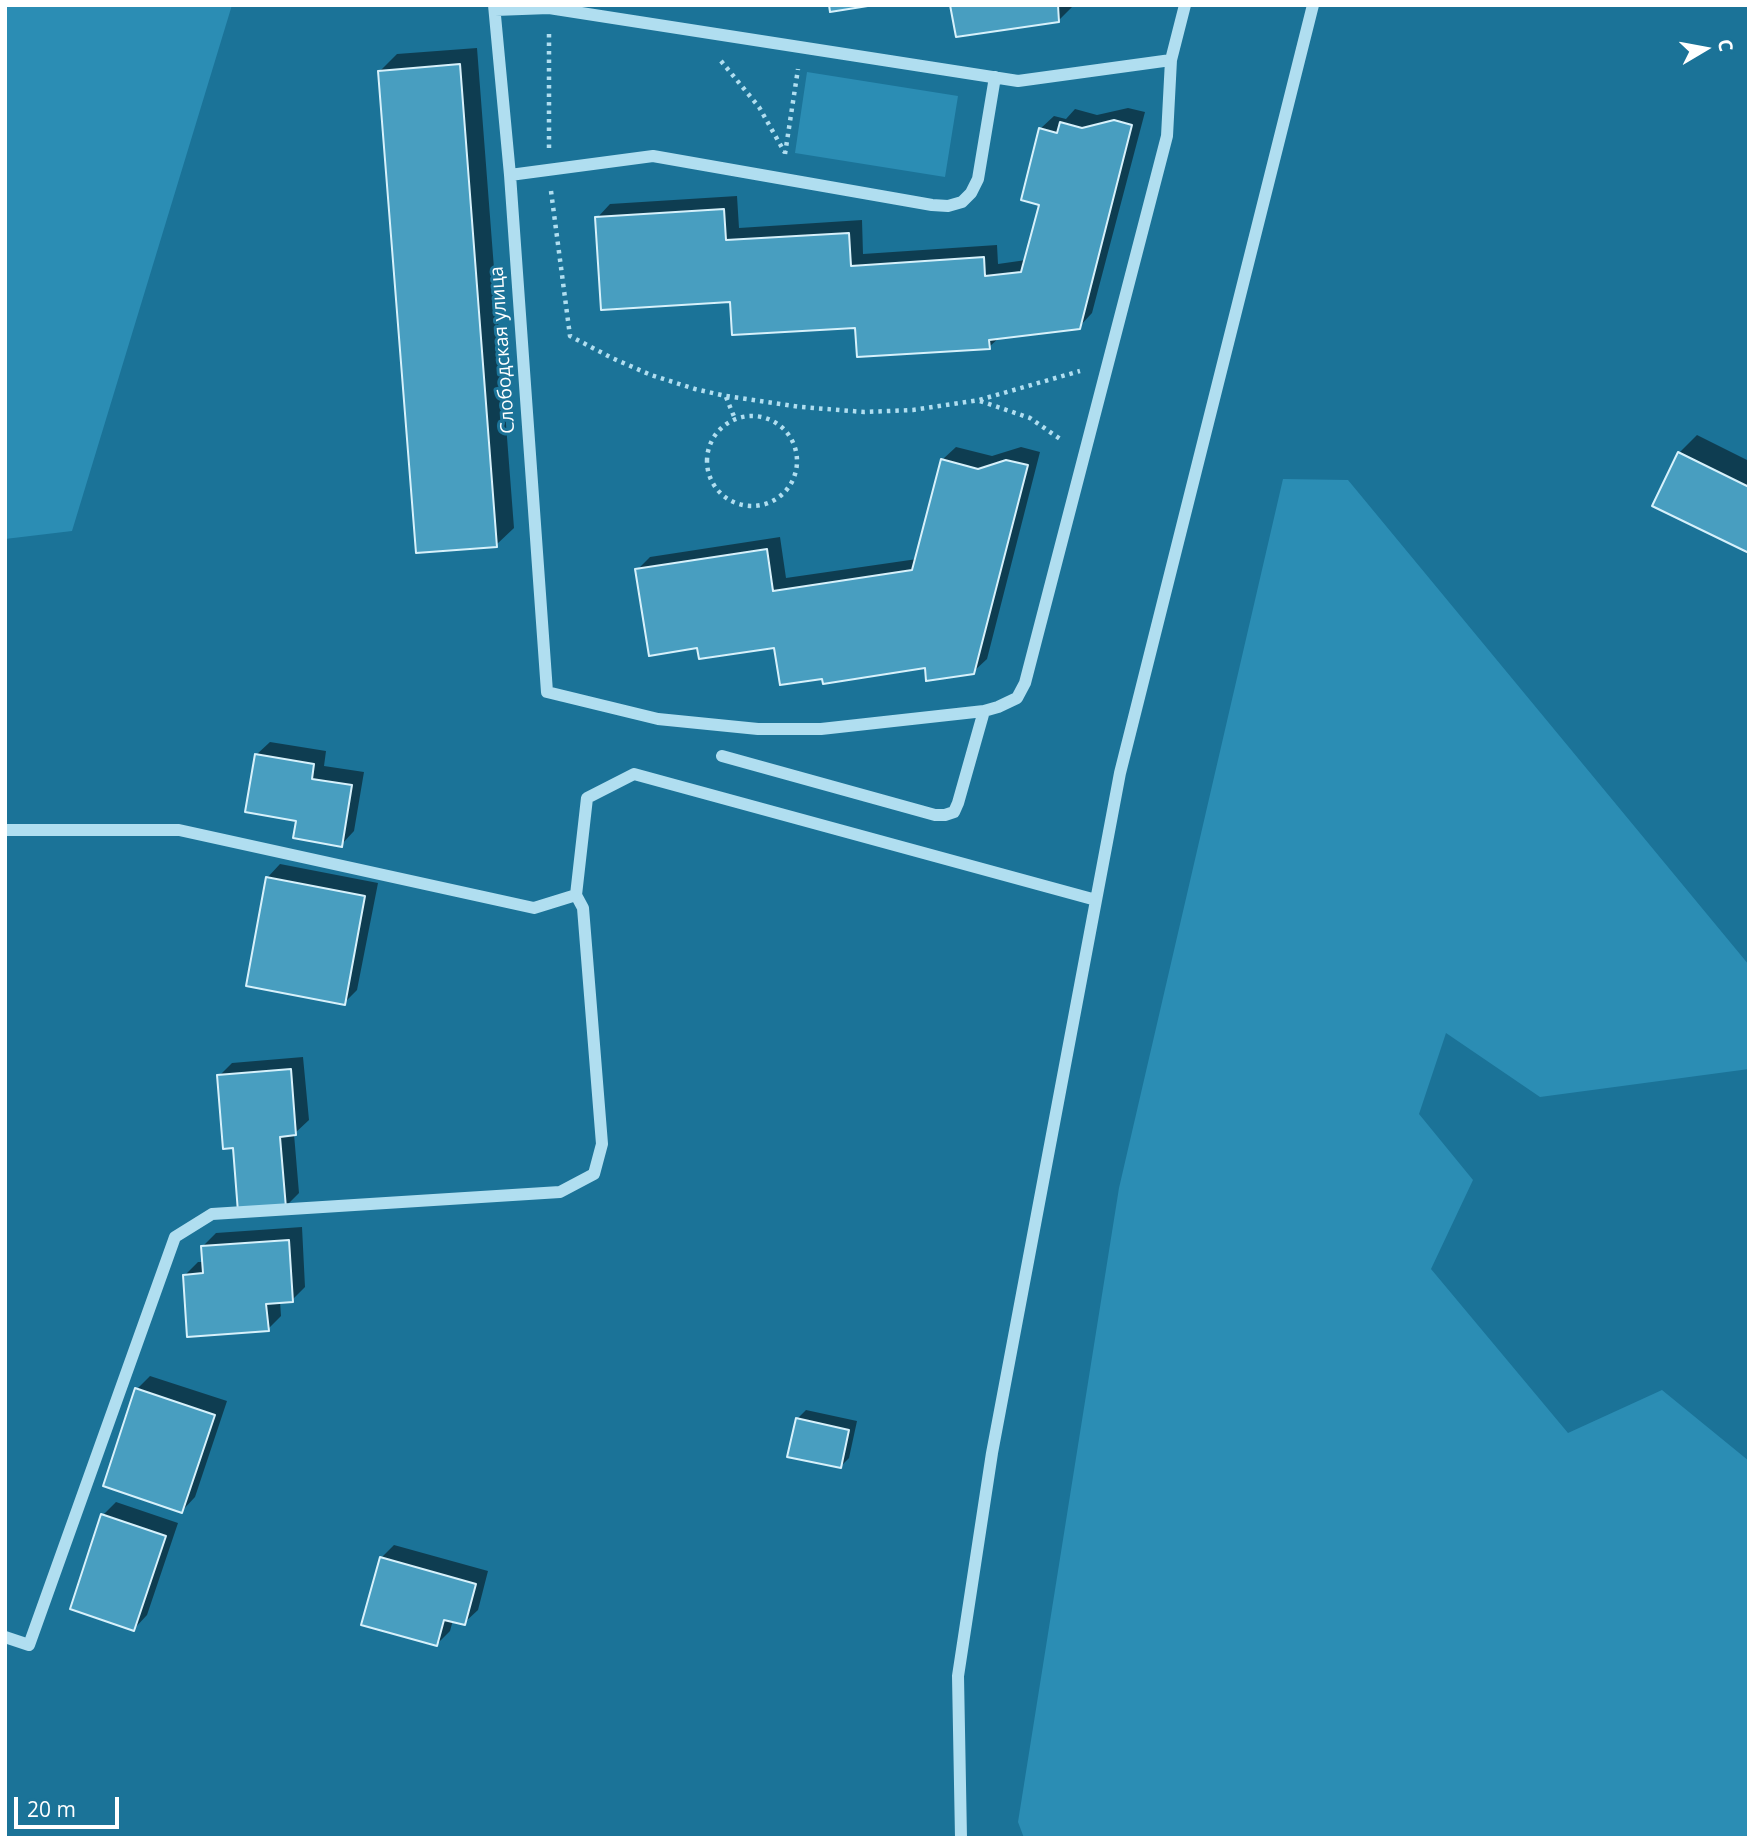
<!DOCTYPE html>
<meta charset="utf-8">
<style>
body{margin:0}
#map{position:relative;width:1754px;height:1843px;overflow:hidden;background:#1b7398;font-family:"Open Sans",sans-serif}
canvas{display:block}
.frame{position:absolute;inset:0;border:7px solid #fff;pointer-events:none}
.north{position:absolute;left:1670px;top:14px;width:70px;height:70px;-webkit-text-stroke:5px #1b7398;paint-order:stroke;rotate:80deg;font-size:19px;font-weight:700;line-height:28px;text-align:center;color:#fff}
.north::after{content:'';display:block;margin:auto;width:24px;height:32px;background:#fff;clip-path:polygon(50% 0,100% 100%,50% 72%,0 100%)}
.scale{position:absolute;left:14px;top:1797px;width:105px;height:32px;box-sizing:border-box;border:4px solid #fff;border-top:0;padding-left:9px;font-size:21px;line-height:24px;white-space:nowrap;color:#fff;-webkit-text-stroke:5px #1b7398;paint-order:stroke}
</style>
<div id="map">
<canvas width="1754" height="1843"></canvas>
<div class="frame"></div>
<div class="north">С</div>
<div class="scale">20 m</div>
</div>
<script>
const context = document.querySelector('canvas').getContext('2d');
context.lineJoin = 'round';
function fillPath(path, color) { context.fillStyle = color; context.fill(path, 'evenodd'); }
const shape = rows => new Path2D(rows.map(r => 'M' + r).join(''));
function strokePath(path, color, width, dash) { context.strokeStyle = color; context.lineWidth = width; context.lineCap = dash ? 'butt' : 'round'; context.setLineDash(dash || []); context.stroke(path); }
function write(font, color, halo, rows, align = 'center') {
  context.font = font + ' "Open Sans",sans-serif'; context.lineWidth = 6; context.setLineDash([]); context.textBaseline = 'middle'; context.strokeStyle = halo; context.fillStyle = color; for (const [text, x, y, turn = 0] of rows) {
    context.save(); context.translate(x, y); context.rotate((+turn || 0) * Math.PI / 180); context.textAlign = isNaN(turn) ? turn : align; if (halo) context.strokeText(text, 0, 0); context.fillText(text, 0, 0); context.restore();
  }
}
const green = shape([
 [5,5,232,5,72,531,5,539],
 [807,72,958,96,945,177,795,153],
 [1283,479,1348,480,1749,965,1749,1069,1540,1097,1446,1033,1419,1114,1473,1180,1431,1269,1568,1433,1662,1390,1749,1461,1749,1838,1024,1838,1018,1822,1119,1188]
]);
const shadow = shape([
 [952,5,1072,5,1072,7,1059,20],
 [477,48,514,528,496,545,379,72,397,54],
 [1128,108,1145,112,1092,313,1079,327,1000,337,989,347,857,326,731,300,597,218,610,204,737,196,739,228,862,220,863,254,997,245,998,264,1026,260,1041,203,1040,129,1054,116,1066,119,1075,109,1097,115],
 [1697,435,1749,461,1749,551,1679,453],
 [956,447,992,456,1021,447,1040,452,987,659,973,672,926,666,824,677,775,646,699,646,637,570,650,557,780,537,786,578,917,559,942,460],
 [270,742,326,751,324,766,364,772,354,831,341,845,298,819,256,755],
 [280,864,378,883,357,990,344,1003,267,878],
 [303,1057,309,1120,294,1134,299,1193,286,1206,235,1146,219,1076,232,1063],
 [302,1227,305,1287,292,1300,280,1301,281,1316,268,1329,185,1275,198,1262,204,1262,203,1246,216,1233],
 [150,1376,227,1401,195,1497,182,1511,137,1389],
 [806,1410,857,1421,849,1458,840,1467,797,1419],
 [116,1502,178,1523,147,1615,134,1629,103,1515],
 [394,1545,488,1571,478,1610,464,1623,453,1620,450,1631,437,1644,381,1558]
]);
const building = shape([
 [829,5,874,5,830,12,829,5],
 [950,5,1058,5,1059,22,956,37,950,5],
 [460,64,497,547,416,553,378,71,460,64],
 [1114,120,1132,125,1080,329,989,340,990,349,857,357,855,328,732,335,730,302,601,310,595,217,724,209,726,240,849,233,851,266,984,257,985,276,1021,272,1039,205,1021,200,1039,128,1057,133,1060,122,1082,128,1114,120],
 [1678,452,1749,487,1749,553,1652,506,1678,452],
 [941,459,978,469,1006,460,1028,465,974,674,926,681,925,668,823,684,822,679,780,685,774,648,699,659,697,648,649,656,635,569,767,549,773,591,912,570,941,459],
 [255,754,314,764,312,779,352,785,342,847,293,838,296,821,245,812,255,754],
 [266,877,365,896,345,1005,246,986,266,877],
 [291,1069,296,1135,280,1137,286,1208,238,1212,233,1148,223,1149,217,1075,291,1069],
 [289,1240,293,1302,266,1304,269,1331,187,1337,183,1275,203,1273,201,1246,289,1240],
 [135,1388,215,1415,182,1513,103,1486,135,1388],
 [796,1418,849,1430,841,1468,787,1457,796,1418],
 [101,1514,166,1536,134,1631,70,1609,101,1514],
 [380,1557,476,1584,465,1625,444,1620,437,1646,361,1625,380,1557]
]);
const path = shape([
 [721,61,759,107,785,153],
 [549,148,549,31],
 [785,154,798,69],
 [551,191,570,336,612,358,651,375,695,389,726,396,801,407,864,412,913,410,979,400,1080,371],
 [726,397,735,419],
 [980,401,1030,418,1063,441],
 '707 461a45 45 0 1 1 90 0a45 45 0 1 1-90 0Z'
]);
const minor = shape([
 [494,5,510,175,547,692,658,719,758,729,821,729,984,711,998,707,1017,698,1025,683,1167,136,1171,60,1185,5],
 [495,10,549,8,1018,81,1171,60],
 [510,175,653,156,932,205,948,206,962,202,971,193,978,179,995,77],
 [722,756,935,815,945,815,954,812,958,803,984,711],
 [5,830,179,830,534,908,576,895,587,798,634,774,1096,900],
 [5,1637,29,1645,175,1237,212,1214,560,1192,594,1174,602,1144,583,908,576,895],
 [961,1838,958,1676,992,1453,1120,773,1313,5]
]);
const streetNames = [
 ["Слободская улица",503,350,-94]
];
fillPath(green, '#2b8db4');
fillPath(shadow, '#0007');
fillPath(building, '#489ec0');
strokePath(building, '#d7f1fb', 2);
strokePath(path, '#b0def0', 4.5, [3.5, 5]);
strokePath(minor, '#b0def0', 12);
write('19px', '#fff', '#1b7398', streetNames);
</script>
